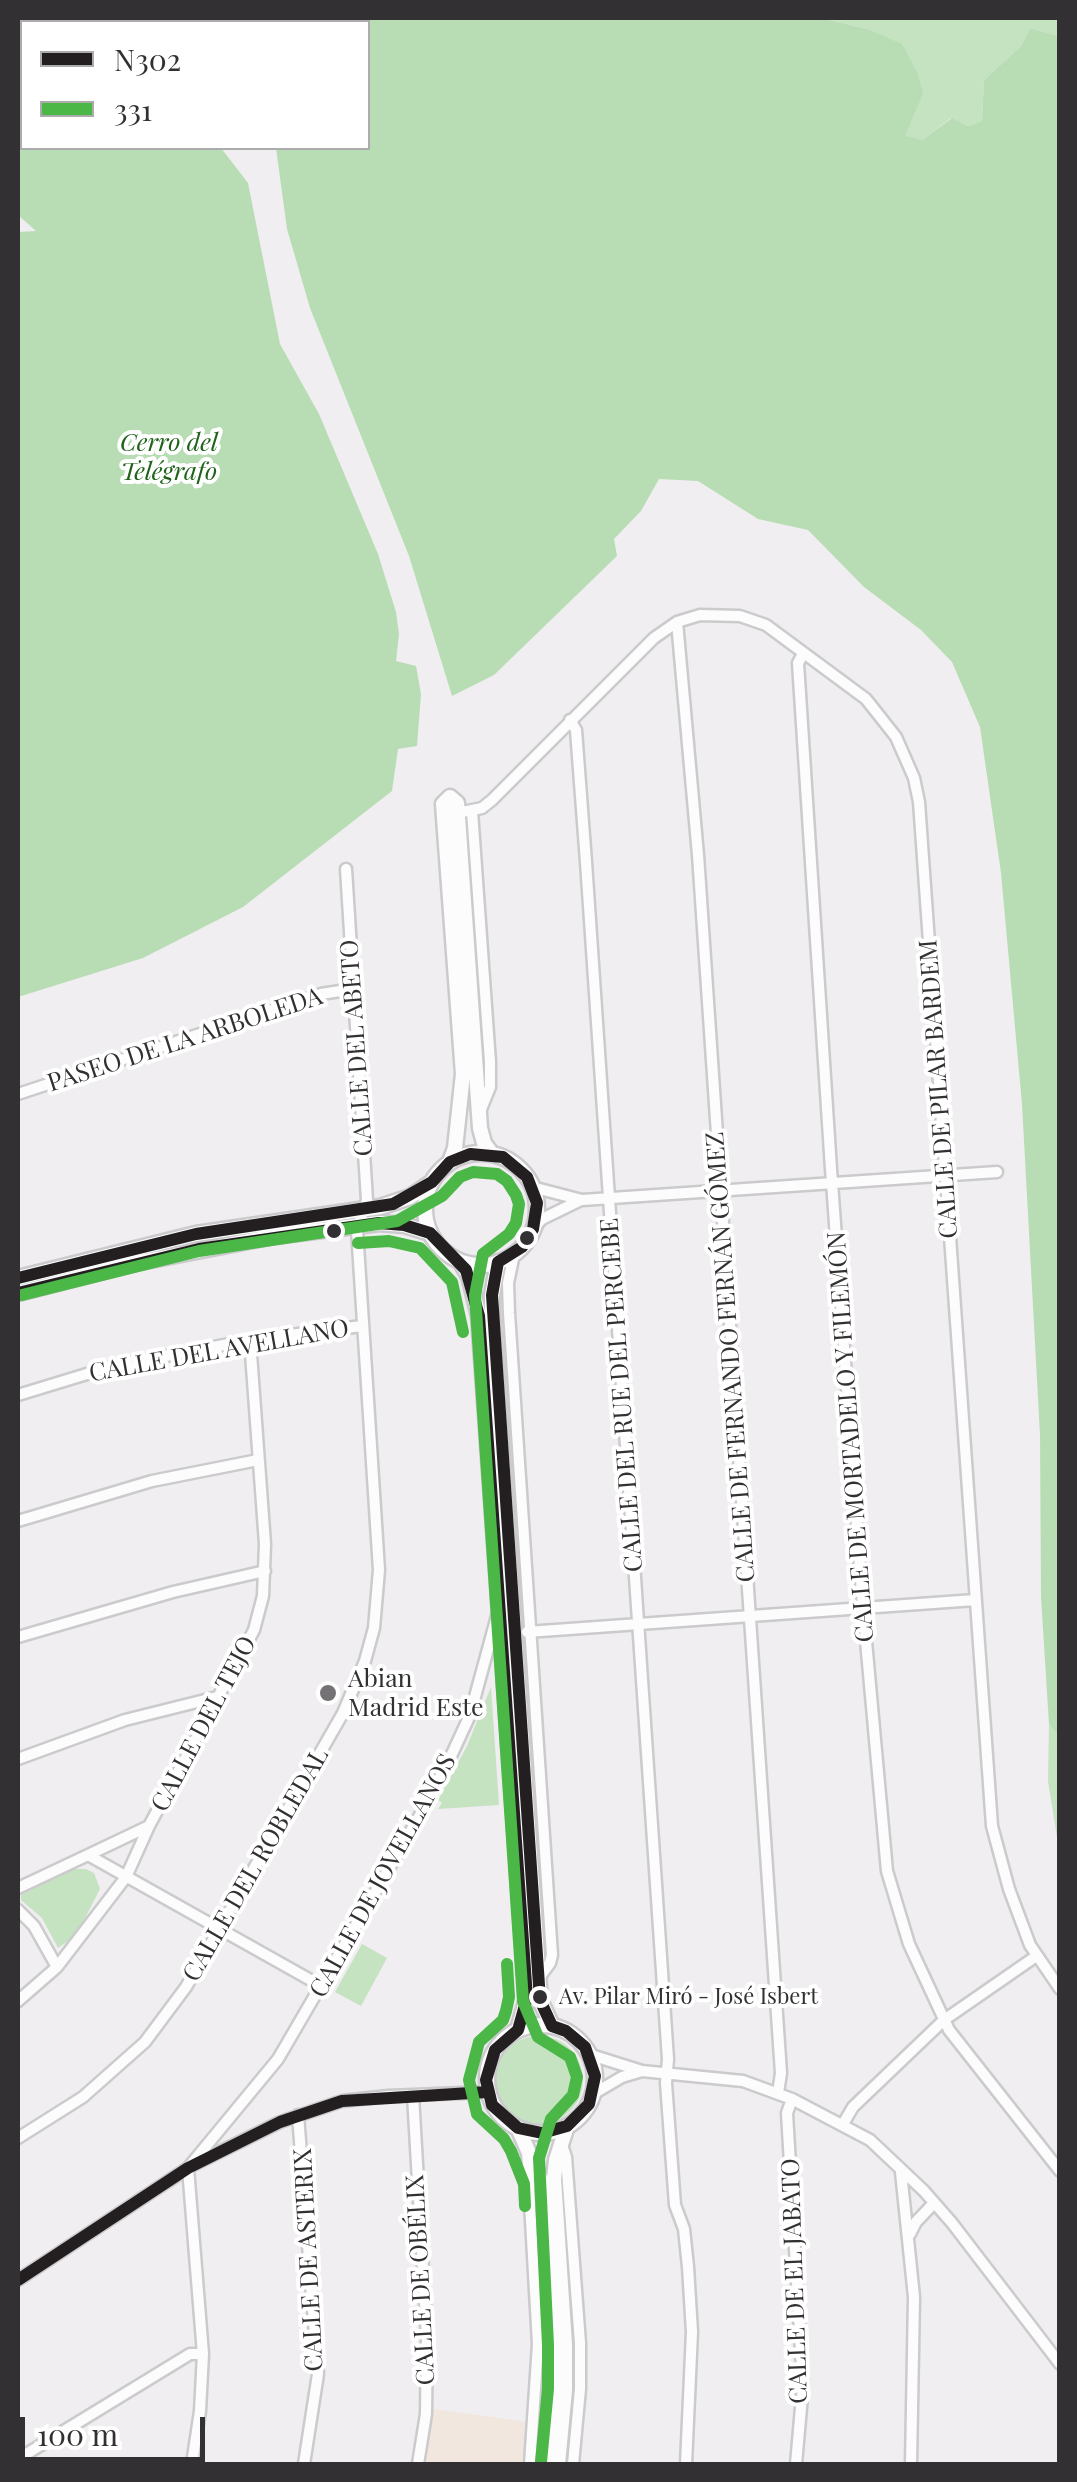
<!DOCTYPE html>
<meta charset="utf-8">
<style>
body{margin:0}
#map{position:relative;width:1077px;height:2482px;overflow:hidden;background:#f0eef1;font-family:"Playfair Display",serif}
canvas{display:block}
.frame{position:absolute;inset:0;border:20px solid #323032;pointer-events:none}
.legend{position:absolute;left:20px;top:20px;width:350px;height:130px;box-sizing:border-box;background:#fff;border:2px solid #adacad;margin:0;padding:12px 18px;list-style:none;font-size:30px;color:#323032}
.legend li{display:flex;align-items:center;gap:20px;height:50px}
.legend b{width:50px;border:2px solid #adacad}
.scale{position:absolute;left:20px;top:2417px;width:185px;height:45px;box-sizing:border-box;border:5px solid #323032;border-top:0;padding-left:12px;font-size:30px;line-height:35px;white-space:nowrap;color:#323032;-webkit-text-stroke:8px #fff;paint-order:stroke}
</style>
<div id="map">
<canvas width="1077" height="2482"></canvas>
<div class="frame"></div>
<ul class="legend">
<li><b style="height:12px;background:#231f20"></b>N302</li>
<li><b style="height:12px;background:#4ab747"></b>331</li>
</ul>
<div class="scale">100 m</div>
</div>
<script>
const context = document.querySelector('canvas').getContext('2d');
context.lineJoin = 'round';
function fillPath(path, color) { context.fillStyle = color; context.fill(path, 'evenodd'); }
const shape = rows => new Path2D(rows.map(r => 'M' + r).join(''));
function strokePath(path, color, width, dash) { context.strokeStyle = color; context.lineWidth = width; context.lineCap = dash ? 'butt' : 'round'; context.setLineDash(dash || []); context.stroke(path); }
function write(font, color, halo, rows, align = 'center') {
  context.font = font + ' "Playfair Display",serif'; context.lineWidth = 8; context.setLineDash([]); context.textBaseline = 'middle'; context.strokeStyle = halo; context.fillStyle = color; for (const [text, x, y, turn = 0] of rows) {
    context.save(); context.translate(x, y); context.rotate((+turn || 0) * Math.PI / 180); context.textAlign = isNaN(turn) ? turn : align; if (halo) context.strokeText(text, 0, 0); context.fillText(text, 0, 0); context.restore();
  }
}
const commercial = shape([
 [434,2409,528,2422,522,2464,425,2464]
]);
const green = shape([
 [821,18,1059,18,1059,36,1030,28,1021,46,984,80,982,121,968,126,951,118,922,140,905,137,867,29],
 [491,1687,499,1805,438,1809,442,1803,438,1800,467,1746],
 [1049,1724,1059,1736,1059,1850,1048,1781],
 [72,1869,86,1869,94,1873,100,1889,82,1924,68,1941,58,1948,42,1918,21,1900,21,1895],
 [362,1944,387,1958,361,2006,335,1992],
 '495 2080a44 44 0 1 1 88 0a44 44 0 1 1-88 0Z'
]);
const forest = shape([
 [18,18,120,18,124,22,22,22,22,148,221,148,248,183,280,344,319,414,378,554,396,612,399,634,396,661,416,666,421,694,417,746,398,749,392,791,243,907,143,958,18,997,18,232,36,231,18,215],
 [167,18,821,18,867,29,902,44,917,72,923,93,905,136,922,140,952,118,968,126,982,121,984,80,1021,46,1030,28,1059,36,1059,1736,1049,1724,1041,1597,1040,1435,1022,1104,1001,873,980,727,952,662,921,630,864,587,808,530,758,519,698,481,659,479,641,511,614,539,617,556,494,675,452,696,409,556,310,308,287,229,276,148,368,148,368,22,171,22]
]);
const street = shape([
 [677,622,698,855,781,2073,778,2093],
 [803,654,798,663,831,1169,863,1608,887,1871,909,1944,949,2030,1060,2171],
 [570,720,576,730,586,862,668,2059,666,2083,675,2205,684,2229,688,2267,692,2332,686,2464],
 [472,811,490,1062,490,1087,479,1114],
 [457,813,482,808,492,800,654,638,677,622,700,615,740,616,766,625,866,699,896,737,914,778,919,802,992,1826,1009,1889,1030,1945,1060,1989],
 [18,1094,321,994,353,989],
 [532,1187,582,1200,997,1172],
 [533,1229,542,1219,581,1200],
 [514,1254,508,1283,509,1313,552,1955,550,1963,539,1978],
 [18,1395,113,1366,250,1340,362,1326],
 [18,1521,152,1481,258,1460],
 [527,1632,975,1600],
 [18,1637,173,1592,265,1571],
 [18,1759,125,1720,221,1696],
 [88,1855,149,1826],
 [18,1888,88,1855,323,1987],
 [18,1910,34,1926,57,1967],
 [18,2001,57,1967,126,1877,149,1826,254,1630,263,1596,265,1544,250,1340],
 [591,2055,642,2071,622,2077,593,2094],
 [642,2071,743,2081,792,2099,870,2140,924,2191,952,2223,1060,2364],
 [413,2095,427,2338,426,2414,418,2464],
 [792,2099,787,2113,803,2385,796,2464],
 [298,2115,318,2374,304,2464],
 [843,2124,853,2107,944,2020,1035,1957],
 [18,2138,83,2097,145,2042,186,1987,343,1713,365,1661,374,1628,379,1570,357,1230,367,1200,346,869],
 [561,2142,566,2157,580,2343,580,2389,573,2464],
 [527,2150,538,2344,530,2464],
 [189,2167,280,2122,342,2101,388,2096,487,2092],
 [188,2168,203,2354,200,2411,192,2464],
 [901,2172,914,2297,911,2464],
 [910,2234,916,2222,934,2203],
 [18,2280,188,2168,278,2059,419,1817,452,1754,470,1715,497,1616],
 [18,2459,190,2354,203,2354]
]);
const secondary = shape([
 '425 1209a56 56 0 1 1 112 0a56 56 0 1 1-112 0Z',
 [450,1162,455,1148,463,1074,443,804,450,797,457,803,480,1128,484,1143,492,1154],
 [460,1261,469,1276,479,1316,527,1998,518,2030],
 [498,1262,492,1295,492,1315,537,1956,540,2000,552,2026],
 [18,1278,196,1234,380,1207,410,1197,432,1182],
 [18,1293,135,1263,274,1236,379,1223,404,1225,430,1233],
 '487 2079a54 54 0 1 1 108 0a54 54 0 1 1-108 0Z',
 [518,2128,541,2180,552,2344,552,2389,544,2464],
 [558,2464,565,2390,565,2345,554,2179,556,2160,567,2126]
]);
const bus1 = shape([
 [18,1278,196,1234,393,1204,432,1182,450,1162,470,1154,503,1157,527,1177,537,1203,533,1229,522,1247,498,1262,492,1295,540,2000,552,2026,566,2031,585,2047,595,2076,589,2104,567,2126,542,2133,518,2128,492,2105,486,2080,495,2050,518,2030,527,1998,479,1316,466,1270,430,1233,404,1225,379,1223,199,1249,18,1293],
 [18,2280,188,2168,280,2122,342,2101,487,2092]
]);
const bus2 = shape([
 [358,1243,389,1241,420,1248,452,1282,463,1332],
 [22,1295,199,1251,397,1221,442,1196,460,1177,473,1172,497,1174,507,1181,516,1195,519,1204,516,1223,509,1234,483,1254,475,1295,523,2001,538,2037,570,2057,577,2077,573,2095,551,2119,539,2158,548,2345,548,2389,541,2462],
 [507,1964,509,1997,506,2011,503,2020,479,2042,469,2080,477,2114,504,2139,511,2151,524,2184,525,2206]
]);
const markers = [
 [334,1231,9,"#323032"],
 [527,1238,9,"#323032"],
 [328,1693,10,"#747275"],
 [540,1997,9,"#323032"]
];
const busNames = [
 ["Av. Pilar Miró - José Isbert",559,1997]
];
const parkNames = [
 ["Cerro del",169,443],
 ["Telégrafo",169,472]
];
const streetNames = [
 ["PASEO DE LA ARBOLEDA",185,1040,-18],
 ["CALLE DEL ABETO",357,1048,-94],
 ["CALLE DE PILAR BARDEM",939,1089,-94],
 ["CALLE DEL AVELLANO",219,1351,-10],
 ["CALLE DE FERNANDO FERNÁN GÓMEZ",731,1357,-94],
 ["CALLE DEL RUE DEL PERCEBE",622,1395,-94],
 ["CALLE DE MORTADELO Y FILEMÓN",851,1437,-94],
 ["CALLE DEL TEJO",204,1724,-62],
 ["CALLE DEL ROBLEDAL",256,1865,-60],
 ["CALLE DE JOVELLANOS",383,1876,-61],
 ["CALLE DE ASTERIX",309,2260,-93],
 ["CALLE DE OBÉLIX",421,2280,-93],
 ["CALLE DE EL JABATO",795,2281,-92]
];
const poiNames = [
 ["Abian",348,1679],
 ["Madrid Este",348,1708]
];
fillPath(commercial, '#f1e7de');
fillPath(green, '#c5e2c1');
fillPath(forest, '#b8ddb4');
strokePath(street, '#cbcacc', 15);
strokePath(secondary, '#cbcacc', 19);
strokePath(street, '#fdfcfd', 10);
strokePath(secondary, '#fdfcfd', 14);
strokePath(bus1, '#231f20', 12);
strokePath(bus2, '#4ab747', 12);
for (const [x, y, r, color] of markers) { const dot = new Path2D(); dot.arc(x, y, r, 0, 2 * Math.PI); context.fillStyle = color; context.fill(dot); strokePath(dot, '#fff', 4); }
write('22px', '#323032', '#fff', busNames, 'left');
write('italic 25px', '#1f6219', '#fff', parkNames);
write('25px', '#323032', '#fff', streetNames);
write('25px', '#323032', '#fff', poiNames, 'left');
</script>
